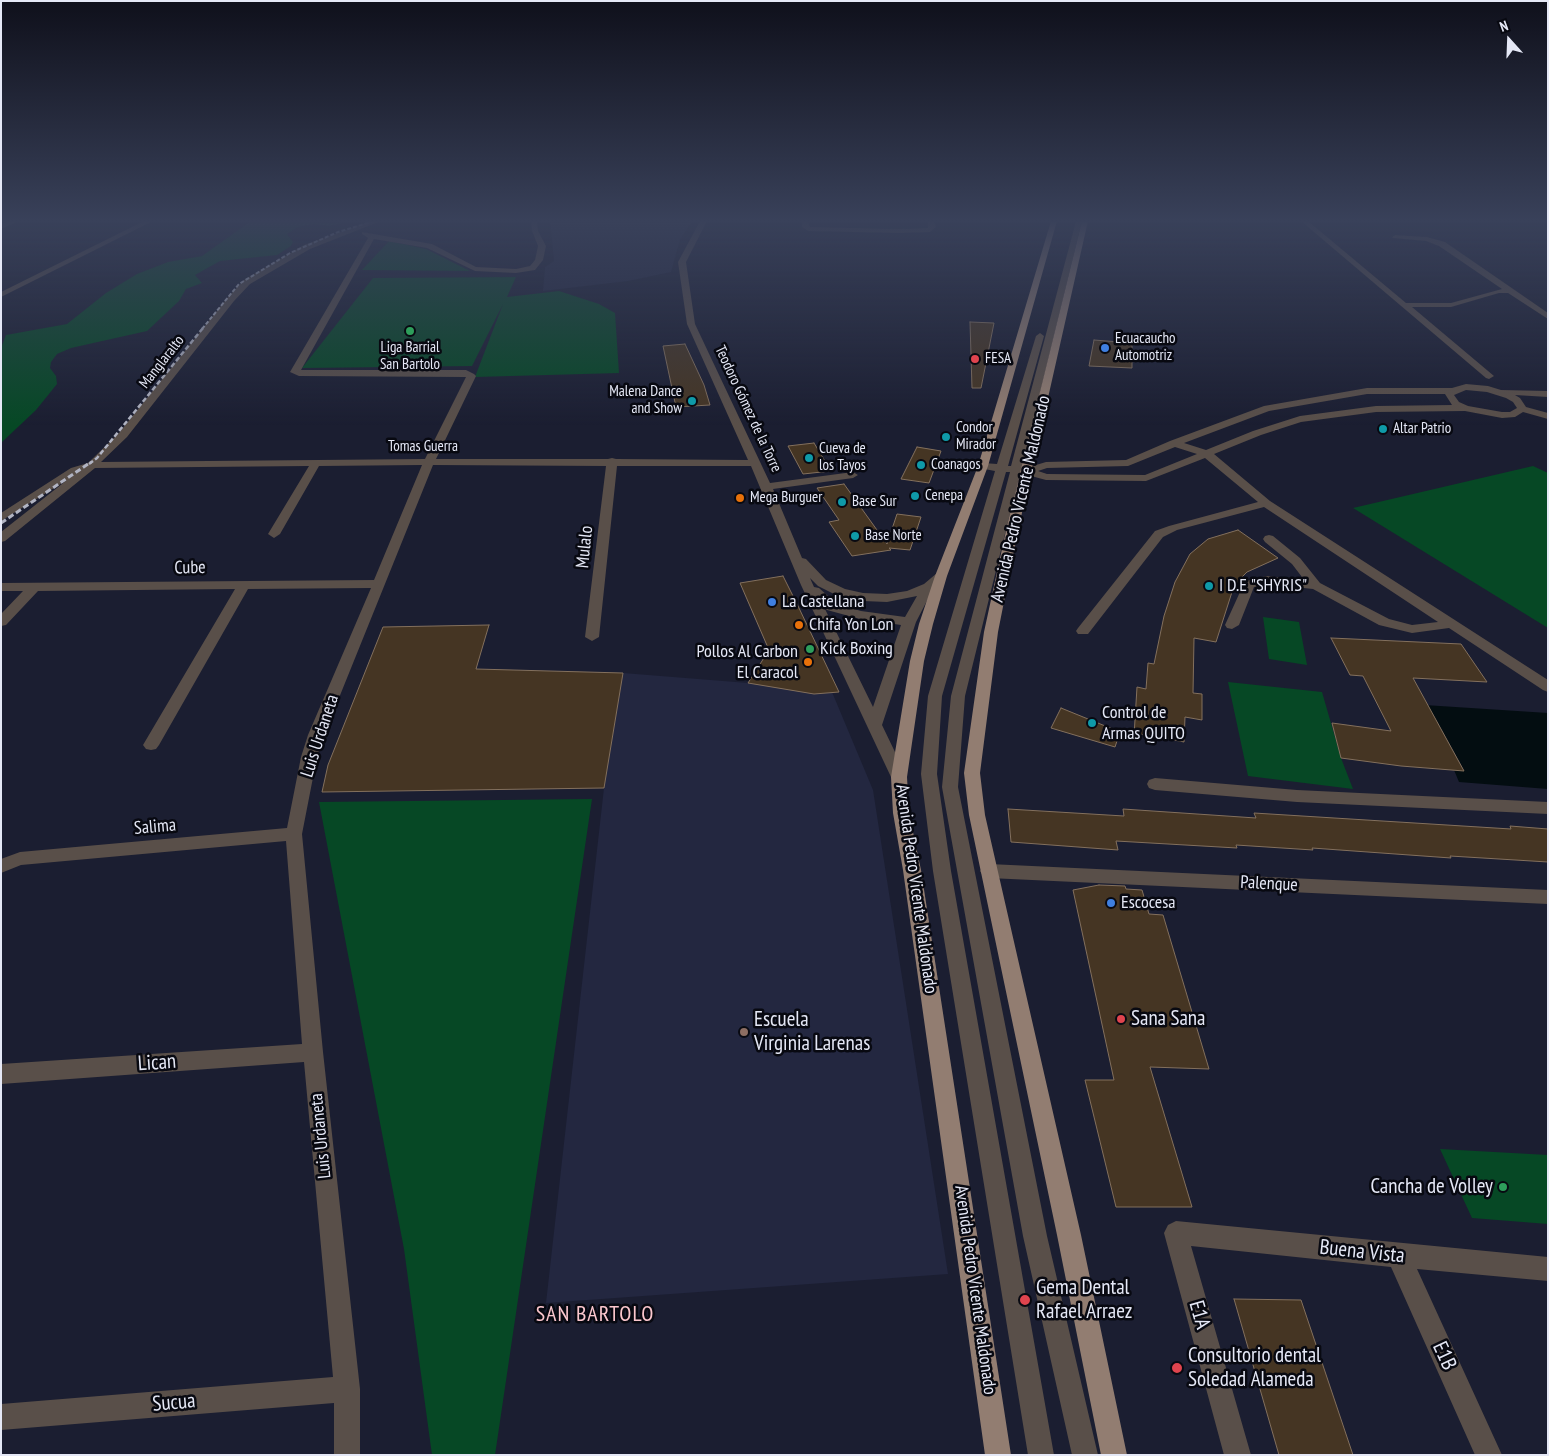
<!DOCTYPE html>
<meta charset="utf-8">
<style>
body{margin:0}
#map{position:relative;width:1549px;height:1456px;overflow:hidden;background:#1b1e31;font-family:"PT Sans Narrow",sans-serif}
canvas{display:block}
.frame{position:absolute;inset:0;border:2px solid #e5e8f6;pointer-events:none}
.north{position:absolute;left:1484px;top:15px;width:50px;height:50px;-webkit-text-stroke:4px #080911;paint-order:stroke;rotate:340deg;font-size:14px;font-weight:700;line-height:20px;text-align:center;color:#e5e8f6}
.north::after{content:'';display:block;margin:auto;width:18px;height:22px;background:#e5e8f6;clip-path:polygon(50% 0,100% 100%,50% 72%,0 100%)}
</style>
<div id="map">
<canvas width="1549" height="1456"></canvas>
<div class="frame"></div>
<div class="north">N</div>
</div>
<script>
const context = document.querySelector('canvas').getContext('2d');
context.lineJoin = 'round';
function fillPath(path, color) { context.fillStyle = color; context.fill(path, 'evenodd'); }
const shape = rows => new Path2D(rows.map(r => 'M' + r).join(''));
function strokePath(path, color, width, dash) { context.strokeStyle = color; context.lineWidth = width; context.lineCap = dash ? 'butt' : 'round'; context.setLineDash(dash || []); context.stroke(path); }
function write(font, color, halo, rows, align = 'center') {
  context.font = font + ' "PT Sans Narrow",sans-serif'; context.lineWidth = 5; context.setLineDash([]); context.textBaseline = 'middle'; context.strokeStyle = halo; context.fillStyle = color; for (const [text, x, y, turn = 0] of rows) {
    context.save(); context.translate(x, y); context.rotate((+turn || 0) * Math.PI / 180); context.textAlign = isNaN(turn) ? turn : align; if (halo) context.strokeText(text, 0, 0); context.fillText(text, 0, 0); context.restore();
  }
}
const built = shape([
 [550,221,692,221,680,240,671,272,628,281,543,291,545,267,554,261],
 [623,673,748,683,832,692,873,790,948,1274,546,1303,604,788]
]);
const green = shape([
 [251,221,343,223,329,226,313,224,298,227,287,234,293,242,291,246,277,255,220,261,195,275,202,283,186,289,179,301,147,331,71,348,57,354,51,362,50,368,56,376,57,384,36,410,1,443,1,348,6,335,67,324,106,293,137,274,168,262,202,256],
 [389,241,426,249,470,271,362,270],
 [516,277,507,297,559,291,599,304,615,313,619,373,475,377,503,304,472,366,302,368,373,278],
 [1533,466,1548,473,1548,628,1353,508],
 [1263,617,1299,622,1307,665,1269,659],
 [1228,682,1322,692,1341,758,1353,789,1248,776],
 [592,799,495,1455,432,1455,404,1249,319,802],
 [1440,1149,1548,1155,1548,1224,1472,1218]
]);
const water = shape([
 [1409,704,1548,713,1548,789,1459,782,1454,770,1464,770,1433,714]
]);
const building = shape([
 [970,322,994,323,981,388,972,388,970,322],
 [1094,340,1132,343,1132,368,1089,366,1094,340],
 [685,344,704,385,710,405,676,407,663,346,685,344],
 [814,443,831,471,803,474,788,446,814,443],
 [917,447,941,451,929,483,901,479,917,447],
 [844,484,887,544,897,514,921,517,910,550,889,548,891,550,852,556,829,522,839,520,817,488,844,484],
 [1238,530,1278,558,1247,572,1239,580,1232,592,1216,642,1194,638,1193,693,1202,694,1202,720,1185,717,1184,742,1146,734,1134,736,1137,687,1146,689,1148,663,1154,664,1164,616,1175,582,1190,554,1208,539,1238,530],
 [783,576,798,606,839,692,814,694,748,683,769,650,740,583,783,576],
 [489,625,476,669,623,673,604,788,322,792,328,765,383,627,489,625],
 [1331,638,1461,644,1487,682,1413,678,1464,771,1401,766,1341,758,1332,723,1391,731,1363,676,1350,675,1331,638],
 [1061,708,1120,732,1115,747,1051,728,1061,708],
 [1008,809,1124,816,1123,809,1256,818,1254,813,1511,829,1510,826,1548,829,1548,862,1450,856,1451,858,1312,848,1313,850,1236,845,1237,848,1116,841,1118,850,1011,842,1008,809],
 [1099,885,1125,886,1126,889,1142,890,1149,914,1163,915,1209,1069,1150,1067,1192,1207,1116,1207,1085,1080,1114,1080,1073,890,1099,885],
 [1234,1299,1301,1300,1353,1455,1279,1455,1234,1299]
]);
const minor = shape([
 [9,221,19,221,1,229,1,224,9,221],
 [144,221,153,221,1,297,1,292,144,221],
 [371,221,381,221,310,249,250,284,234,301,127,437,101,462,425,459,466,377,299,376,290,372,368,238,362,234,362,232,432,244,476,267,516,269,530,266,535,260,538,246,532,231,531,221,537,221,538,231,546,246,543,260,535,270,516,273,475,271,427,248,374,239,301,370,466,370,474,374,476,376,436,459,608,459,612,458,616,459,748,460,687,324,678,262,700,221,707,221,686,262,695,324,770,483,853,472,858,475,853,478,773,489,802,558,806,559,826,580,845,589,863,593,887,594,907,591,924,584,937,573,941,572,947,576,933,589,916,622,882,725,907,777,905,781,899,783,893,781,891,777,801,585,751,466,617,466,599,637,592,641,585,637,606,466,433,465,324,735,317,757,302,834,323,1052,360,1389,360,1455,334,1455,334,1403,1,1430,1,1404,333,1377,304,1062,1,1084,1,1064,302,1044,286,841,21,865,1,873,1,859,20,852,287,828,301,757,308,735,371,588,248,589,159,745,156,749,151,750,146,749,143,745,235,589,38,591,6,625,1,626,1,614,23,591,1,591,1,583,374,580,422,465,319,466,280,534,274,538,268,534,309,466,95,468,5,541,1,542,1,532,67,480,1,521,1,513,71,468,88,463,119,433,228,297,244,280,304,245,371,221],
 [810,578,818,586,836,595,863,601,887,602,917,596,905,617,861,611,837,604,819,588,814,587,810,578],
 [824,607,827,610,860,619,901,625,873,707,824,607],
 [802,221,808,221,810,227,899,229,928,228,928,221,934,221,936,227,930,232,899,233,808,231,802,227,802,221],
 [1076,221,1082,221,1022,467,1026,468,1046,462,1126,460,1170,441,1264,406,1367,388,1452,388,1466,384,1488,386,1501,390,1548,391,1548,397,1515,395,1520,398,1526,407,1548,413,1548,419,1523,412,1515,417,1502,418,1465,411,1376,412,1301,422,1261,435,1214,454,1270,501,1548,680,1548,692,1543,690,1449,628,1412,633,1379,625,1313,589,1267,584,1254,587,1239,625,1232,629,1227,628,1225,625,1245,581,1267,576,1305,581,1292,564,1265,542,1263,539,1265,536,1269,535,1273,536,1300,558,1320,583,1389,619,1412,625,1438,622,1264,507,1177,530,1163,537,1088,634,1078,634,1076,631,1078,628,1155,531,1169,526,1258,502,1205,458,1146,481,1046,480,1020,473,965,696,958,787,1047,1236,1098,1455,1072,1455,1023,1236,942,787,951,696,1010,472,1006,472,942,696,937,774,951,871,1054,1455,1028,1455,933,871,921,774,928,696,995,471,979,468,978,466,983,463,997,464,1036,336,1040,333,1044,336,1008,466,1011,466,1076,221],
 [1466,390,1487,392,1506,398,1513,402,1517,408,1510,412,1502,412,1468,406,1459,402,1454,395,1466,390],
 [1367,394,1445,394,1452,405,1376,406,1300,416,1253,431,1206,450,1184,443,1269,411,1367,394],
 [1175,447,1197,454,1145,475,1047,474,1038,471,1047,468,1128,466,1175,447],
 [1301,221,1308,221,1406,303,1451,303,1502,289,1439,246,1426,241,1393,238,1392,237,1395,235,1427,237,1445,242,1548,313,1548,319,1508,293,1499,293,1451,307,1412,307,1494,376,1489,379,1486,378,1301,221],
 [1155,778,1297,790,1548,802,1548,814,1297,802,1155,790,1149,788,1147,784,1149,780,1155,778],
 [989,864,1548,890,1548,904,989,878,983,876,980,871,983,866,989,864],
 [1176,1221,1548,1257,1548,1281,1417,1269,1502,1455,1475,1455,1391,1267,1191,1246,1251,1455,1224,1455,1164,1233,1168,1225,1176,1221]
]);
const major = shape([
 [1051,221,1057,221,988,466,947,576,933,624,924,661,907,777,909,813,921,870,1011,1455,985,1455,903,870,893,813,891,777,910,661,919,624,935,576,978,466,1051,221],
 [1082,221,1088,221,1019,526,998,632,980,773,985,815,1081,1235,1127,1455,1101,1455,1057,1235,969,815,964,773,984,632,1007,526,1082,221]
]);
const railFar2 = shape([
 [202,329,239,284,290,253,338,232,374,221]
]);
const railFar1 = shape([
 [89,464,97,458,203,328]
]);
const rail = shape([
 [1,523,91,462]
]);
const markers = [
 [410,331,5,"#2e9e5b"],
 [1105,348,5,"#3f7fe0"],
 [975,359,5,"#e0444e"],
 [692,401,5,"#0f9aa8"],
 [1383,429,5,"#0f9aa8"],
 [946,437,5,"#0f9aa8"],
 [809,458,5,"#0f9aa8"],
 [921,465,5,"#0f9aa8"],
 [915,496,5,"#0f9aa8"],
 [740,498,5,"#e8710a"],
 [842,502,5,"#0f9aa8"],
 [855,536,5,"#0f9aa8"],
 [1209,586,5,"#0f9aa8"],
 [772,602,5,"#3f7fe0"],
 [799,625,5,"#e8710a"],
 [810,649,5,"#2e9e5b"],
 [808,662,5,"#e8710a"],
 [1092,723,5,"#0f9aa8"],
 [1111,903,5,"#3f7fe0"],
 [1121,1019,5,"#e0444e"],
 [744,1032,5,"#8d6e63"],
 [1503,1187,5,"#2e9e5b"],
 [1025,1300,6,"#e0444e"],
 [1177,1368,6,"#e0444e"]
];
const farPoinames = [
 ["Ecuacaucho",1115,339],
 ["Automotriz",1115,356],
 ["Liga Barrial",410,348,"center"],
 ["San Bartolo",410,365,"center"],
 ["FESA",985,359],
 ["Malena Dance",682,392,"right"],
 ["and Show",682,409,"right"],
 ["Condor",956,428],
 ["Mirador",956,445],
 ["Altar Patrio",1393,429],
 ["Cueva de",819,449],
 ["los Tayos",819,466],
 ["Coanagos",931,465],
 ["Cenepa",925,496],
 ["Mega Burguer",750,498],
 ["Base Sur",852,502],
 ["Base Norte",865,536]
];
const farStreetnames = [
 ["Manglaralto",162,362,-52],
 ["Teodoro Gómez de la Torre",748,409,65],
 ["Tomas Guerra",423,447]
];
const streetNames = [
 ["Avenida Pedro Vicente Maldonado",1021,499,-77],
 ["Mulalo",585,547,-84],
 ["Cube",190,568,-1],
 ["Luis Urdaneta",320,736,-72],
 ["Salima",155,827,-5],
 ["Palenque",1269,884,3],
 ["Avenida Pedro Vicente Maldonado",916,889,82],
 ["Luis Urdaneta",321,1136,-96],
 ["Avenida Pedro Vicente Maldonado",975,1290,82]
];
const poiNames = [
 ["I D.E \"SHYRIS\"",1219,586],
 ["La Castellana",782,602],
 ["Chifa Yon Lon",809,625],
 ["Kick Boxing",820,649],
 ["Pollos Al Carbon",798,652,"right"],
 ["El Caracol",798,673,"right"],
 ["Control de",1102,713],
 ["Armas QUITO",1102,734],
 ["Escocesa",1121,903]
];
const nearPoinames = [
 ["Sana Sana",1131,1019],
 ["Escuela",754,1020],
 ["Virginia Larenas",754,1044],
 ["Cancha de Volley",1493,1187,"right"],
 ["Gema Dental",1036,1288],
 ["Rafael Arraez",1036,1312],
 ["Consultorio dental",1188,1356],
 ["Soledad Alameda",1188,1380]
];
const nearStreetnames = [
 ["Lican",157,1063,-4],
 ["Buena Vista",1362,1252,6],
 ["E1A",1199,1315,74],
 ["E1B",1444,1356,65],
 ["Sucua",174,1403,-5]
];
const nearNeighbourhoodnames = [
 ["SAN BARTOLO",595,1315]
];
fillPath(built, '#232740');
fillPath(green, '#064825');
fillPath(water, '#030d11');
fillPath(building, '#453523');
strokePath(building, '#83705d', 1);
fillPath(minor, '#594f49');
fillPath(major, '#927d71');
strokePath(railFar2, '#b1b4c3', 2, [4, 2]);
strokePath(railFar1, '#b1b4c3', 2.5, [5, 2.5]);
strokePath(rail, '#b1b4c3', 3, [6, 3]);
const sky = context.createLinearGradient(0, 0, 0, 425);
sky.addColorStop(0, '#0f101b');
sky.addColorStop(0.52, '#39415a');
sky.addColorStop(1, '#39415a00');
context.fillStyle = sky;
context.fillRect(0, 0, 1549, 425);
for (const [x, y, r, color] of markers) { const dot = new Path2D(); dot.arc(x, y, r, 0, 2 * Math.PI); context.fillStyle = color; context.fill(dot); strokePath(dot, '#080911', 2); }
write('15px', '#e5e8f6', '#080911', farPoinames, 'left');
write('15px', '#e5e8f6', '#080911', farStreetnames);
write('18px', '#e5e8f6', '#080911', streetNames);
write('18px', '#e5e8f6', '#080911', poiNames, 'left');
write('21px', '#e5e8f6', '#080911', nearPoinames, 'left');
write('21px', '#e5e8f6', '#080911', nearStreetnames);
context.letterSpacing = '1px';
write('22px', '#fbc7ce', '#080911', nearNeighbourhoodnames);
context.letterSpacing = '0px';
</script>
